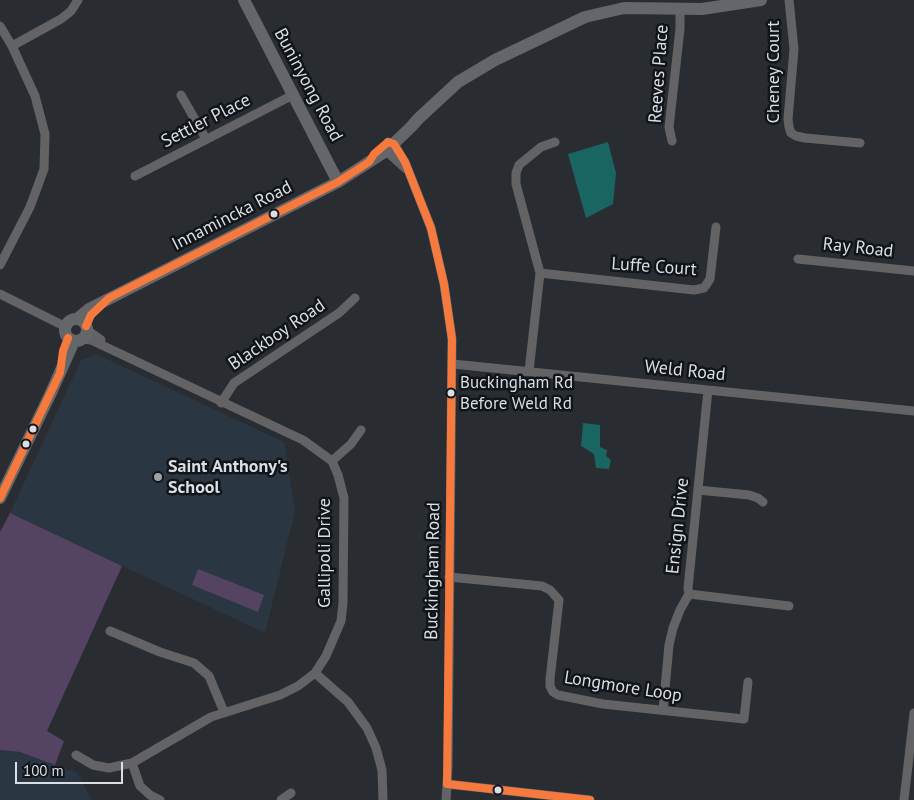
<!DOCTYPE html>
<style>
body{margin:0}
#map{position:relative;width:914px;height:800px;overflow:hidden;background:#292d32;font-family:"PT Sans",sans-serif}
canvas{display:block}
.scale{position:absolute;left:15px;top:762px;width:108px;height:22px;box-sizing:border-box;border:2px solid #dadfe5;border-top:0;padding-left:6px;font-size:15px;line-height:18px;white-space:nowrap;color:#dadfe5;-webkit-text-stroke:4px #111519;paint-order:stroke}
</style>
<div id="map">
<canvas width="914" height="800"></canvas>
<div class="scale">100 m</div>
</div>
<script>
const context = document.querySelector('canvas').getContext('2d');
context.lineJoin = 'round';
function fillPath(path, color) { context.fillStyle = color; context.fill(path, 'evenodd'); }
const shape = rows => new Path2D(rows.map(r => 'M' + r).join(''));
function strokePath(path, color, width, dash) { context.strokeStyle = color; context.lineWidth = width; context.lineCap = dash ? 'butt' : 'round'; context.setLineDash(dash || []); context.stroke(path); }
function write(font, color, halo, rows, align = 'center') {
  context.font = font + ' "PT Sans",sans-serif'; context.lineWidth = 5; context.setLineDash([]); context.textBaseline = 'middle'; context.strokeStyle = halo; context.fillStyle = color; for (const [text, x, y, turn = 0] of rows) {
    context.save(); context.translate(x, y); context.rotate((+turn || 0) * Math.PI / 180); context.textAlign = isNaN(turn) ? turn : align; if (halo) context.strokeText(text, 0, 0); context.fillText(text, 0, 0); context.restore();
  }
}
const built = shape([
 [96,354,284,442,295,511,265,633,10,513,81,360],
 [0,750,20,752,77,773,92,800,0,800]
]);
const green = shape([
 [10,513,122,566,47,731,64,741,55,765,20,752,0,750,0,532],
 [198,569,264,595,258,612,192,585]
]);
const water = shape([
 [608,142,616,173,613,204,586,218,568,154],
 [583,423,600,425,600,447,607,450,606,456,611,460,609,469,596,468,594,454,581,446]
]);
const minor = shape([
 [789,0,794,49,788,119,789,127,791,133,796,136,805,138,860,143],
 [0,26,12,46,35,96,45,134,44,169,30,207,0,265],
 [12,46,61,19,71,11,78,0],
 [181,95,206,139],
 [672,141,669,127,680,29,680,9],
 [388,142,394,144,405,162,431,228,444,284,452,339,448,767,446,800],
 [386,146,386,151,406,169],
 [135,176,293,95],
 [798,259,914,271],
 [540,273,694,290,704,288,710,279,716,227],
 [0,294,66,327],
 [87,330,101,340],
 [453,364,914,411],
 [529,371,540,273,516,184,516,173,519,165,541,147,555,142],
 [708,390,688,588,689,594,789,606],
 [221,403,234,383,339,313,355,298],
 [332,461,351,444,361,430],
 [698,490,749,495,758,498,763,502],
 [449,577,542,586,550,590,559,600,550,679,550,686,553,692,558,695,603,704,744,719,748,682],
 [110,631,160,652,194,663,209,676,224,712],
 [315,673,348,702,367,728,376,748,382,770,383,800],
 [663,710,669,645,673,628,680,610,689,594],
 [76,755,93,765,109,768,132,763,211,717,280,695,298,686,315,673,326,656,341,621,343,603,344,498,338,475,332,461,303,440,91,340,83,339],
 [132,763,140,786,150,795,160,800],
 [447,784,590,800],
 [281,800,291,793],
 [904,800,914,713]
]);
const secondary = shape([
 [244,0,338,182],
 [77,319,89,309,338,182,386,151,412,126,418,119,458,82,495,60,585,17,624,8,702,9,761,0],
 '65 330a11 11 0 1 1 22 0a11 11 0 1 1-22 0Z',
 [0,498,50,395,74,341]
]);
const bus1 = shape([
 [86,326,91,315,109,298,338,182,369,162,374,154,388,142,394,144,405,162,431,228,444,284,452,339,447,784],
 [0,498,60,373,63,351,68,338],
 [447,784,590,800]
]);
const markers = [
 [274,214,4.5,"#dadfe5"],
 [451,393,4.5,"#dadfe5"],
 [33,429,4.5,"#dadfe5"],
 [26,444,4.5,"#dadfe5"],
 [158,477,5,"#9ca1a6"],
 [498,790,4.5,"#dadfe5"]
];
const busNames = [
 ["Buckingham Rd",460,383],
 ["Before Weld Rd",460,404]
];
const streetNames = [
 ["Cheney Court",774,72,-90],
 ["Reeves Place",659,74,-86],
 ["Buninyong Road",308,85,62],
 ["Settler Place",206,121,-27],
 ["Innamincka Road",232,216,-27],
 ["Ray Road",858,248,6],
 ["Luffe Court",654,267,4],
 ["Blackboy Road",277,335,-34],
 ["Weld Road",685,371,6],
 ["Ensign Drive",678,526,-84],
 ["Gallipoli Drive",325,553,-90],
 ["Buckingham Road",433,571,-89],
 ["Longmore Loop",623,687,9]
];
const poiNames = [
 ["Saint Anthony's",168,467],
 ["School",168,488]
];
fillPath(built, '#2a3642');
fillPath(green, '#554363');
fillPath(water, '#196562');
strokePath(minor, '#636366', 9);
strokePath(secondary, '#656669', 12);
strokePath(bus1, '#f6793e', 8);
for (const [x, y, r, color] of markers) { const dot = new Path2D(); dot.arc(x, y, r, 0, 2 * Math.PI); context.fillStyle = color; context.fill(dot); strokePath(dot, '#111519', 2); }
write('17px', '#dadfe5', '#111519', busNames, 'left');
write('18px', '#dadfe5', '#111519', streetNames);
write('bold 18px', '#dadfe5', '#111519', poiNames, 'left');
</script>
